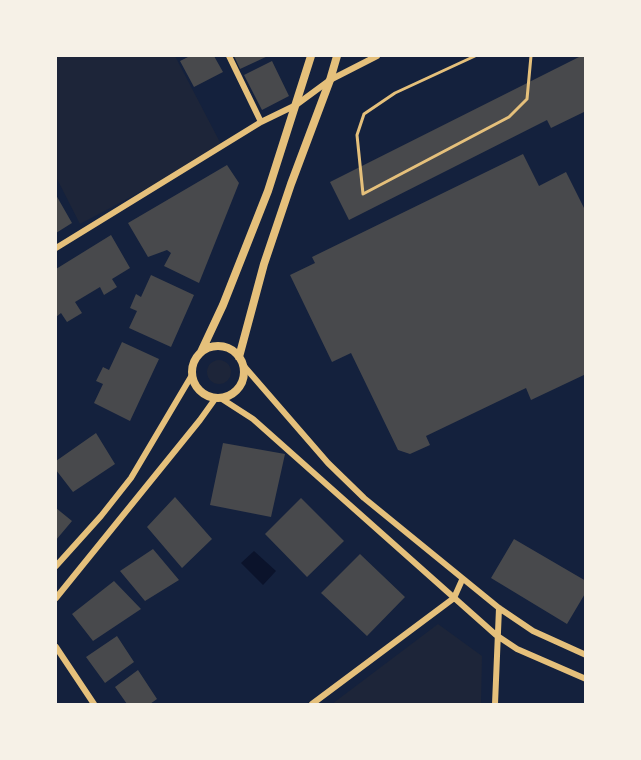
<!DOCTYPE html>
<style>
body{margin:0}
#map{position:relative;width:641px;height:760px;overflow:hidden;background:#14213d;font-family:Karla,sans-serif}
canvas{display:block}
.frame{position:absolute;inset:0;border:57px solid #f6f1e7;pointer-events:none}
</style>
<div id="map">
<canvas width="641" height="760"></canvas>
<div class="frame"></div>
</div>
<script>
const context = document.querySelector('canvas').getContext('2d');
context.lineJoin = 'round';
function fillPath(path, color) { context.fillStyle = color; context.fill(path, 'evenodd'); }
const shape = rows => new Path2D(rows.map(r => 'M' + r).join(''));
function strokePath(path, color, width, dash) { context.strokeStyle = color; context.lineWidth = width; context.lineCap = dash ? 'butt' : 'round'; context.setLineDash(dash || []); context.stroke(path); }
const green = shape([
 [56,56,175,56,223,148,80,224,56,177],
 '207 372a12 12 0 1 1 24 0a12 12 0 1 1-24 0Z',
 [438,624,482,656,481,704,332,704]
]);
const water = shape([
 [254,551,276,571,263,585,241,563]
]);
const building = shape([
 [190,56,214,56,223,72,194,87,180,61],
 [234,56,268,56,240,69],
 [581,56,586,56,586,111,551,128,547,120,349,220,330,182],
 [272,61,289,96,262,110,244,75],
 [523,154,539,186,566,172,586,212,586,374,531,400,526,388,426,436,430,445,410,454,398,450,351,353,332,362,290,275,315,263,312,257],
 [227,165,239,183,199,283,164,266,171,253,167,250,148,257,128,223],
 [56,195,72,223,56,233],
 [111,235,130,268,112,279,117,287,104,295,100,287,75,302,82,313,67,322,61,313,56,317,56,269],
 [151,275,194,295,171,347,129,328,137,311,130,308,136,294,141,297],
 [122,342,159,359,130,421,94,403,103,384,96,381,103,367,109,370],
 [96,433,115,464,73,492,56,470,56,461],
 [223,443,285,454,271,517,210,505],
 [175,497,212,539,182,568,147,527],
 [301,498,344,541,307,577,265,534],
 [56,508,72,521,56,540],
 [514,539,586,581,586,592,567,624,491,578],
 [153,549,179,580,145,601,120,571],
 [360,554,405,597,367,636,321,593],
 [114,581,141,609,93,641,72,614],
 [117,636,134,662,105,683,86,657],
 [138,670,157,699,150,704,127,704,115,687]
]);
const service = shape([
 [475,56,395,93,364,114,357,135,363,194,509,117,527,99,531,56]
]);
const minor = shape([
 [229,56,261,122],
 [56,248,261,122,296,105,330,80,377,56],
 [243,365,328,463,364,498,499,608,533,631,586,655],
 [222,399,253,419,496,635,517,649,586,679],
 [56,566,101,516,131,478,192,375],
 [56,598,200,420,215,399],
 [56,647,94,704],
 [312,704,454,598,462,580],
 [495,704,499,608]
]);
const tertiary = shape([
 '192 372a26 26 0 1 1 52 0a26 26 0 1 1-52 0Z',
 [201,352,223,305,268,191,311,56],
 [239,357,264,264,291,184,330,80,337,56]
]);
fillPath(green, '#1d2539');
fillPath(water, '#0b132b');
fillPath(building, '#48494c');
strokePath(service, '#e5c07b', 3);
strokePath(minor, '#e5c07b', 6);
strokePath(tertiary, '#e5c07b', 8);
</script>
